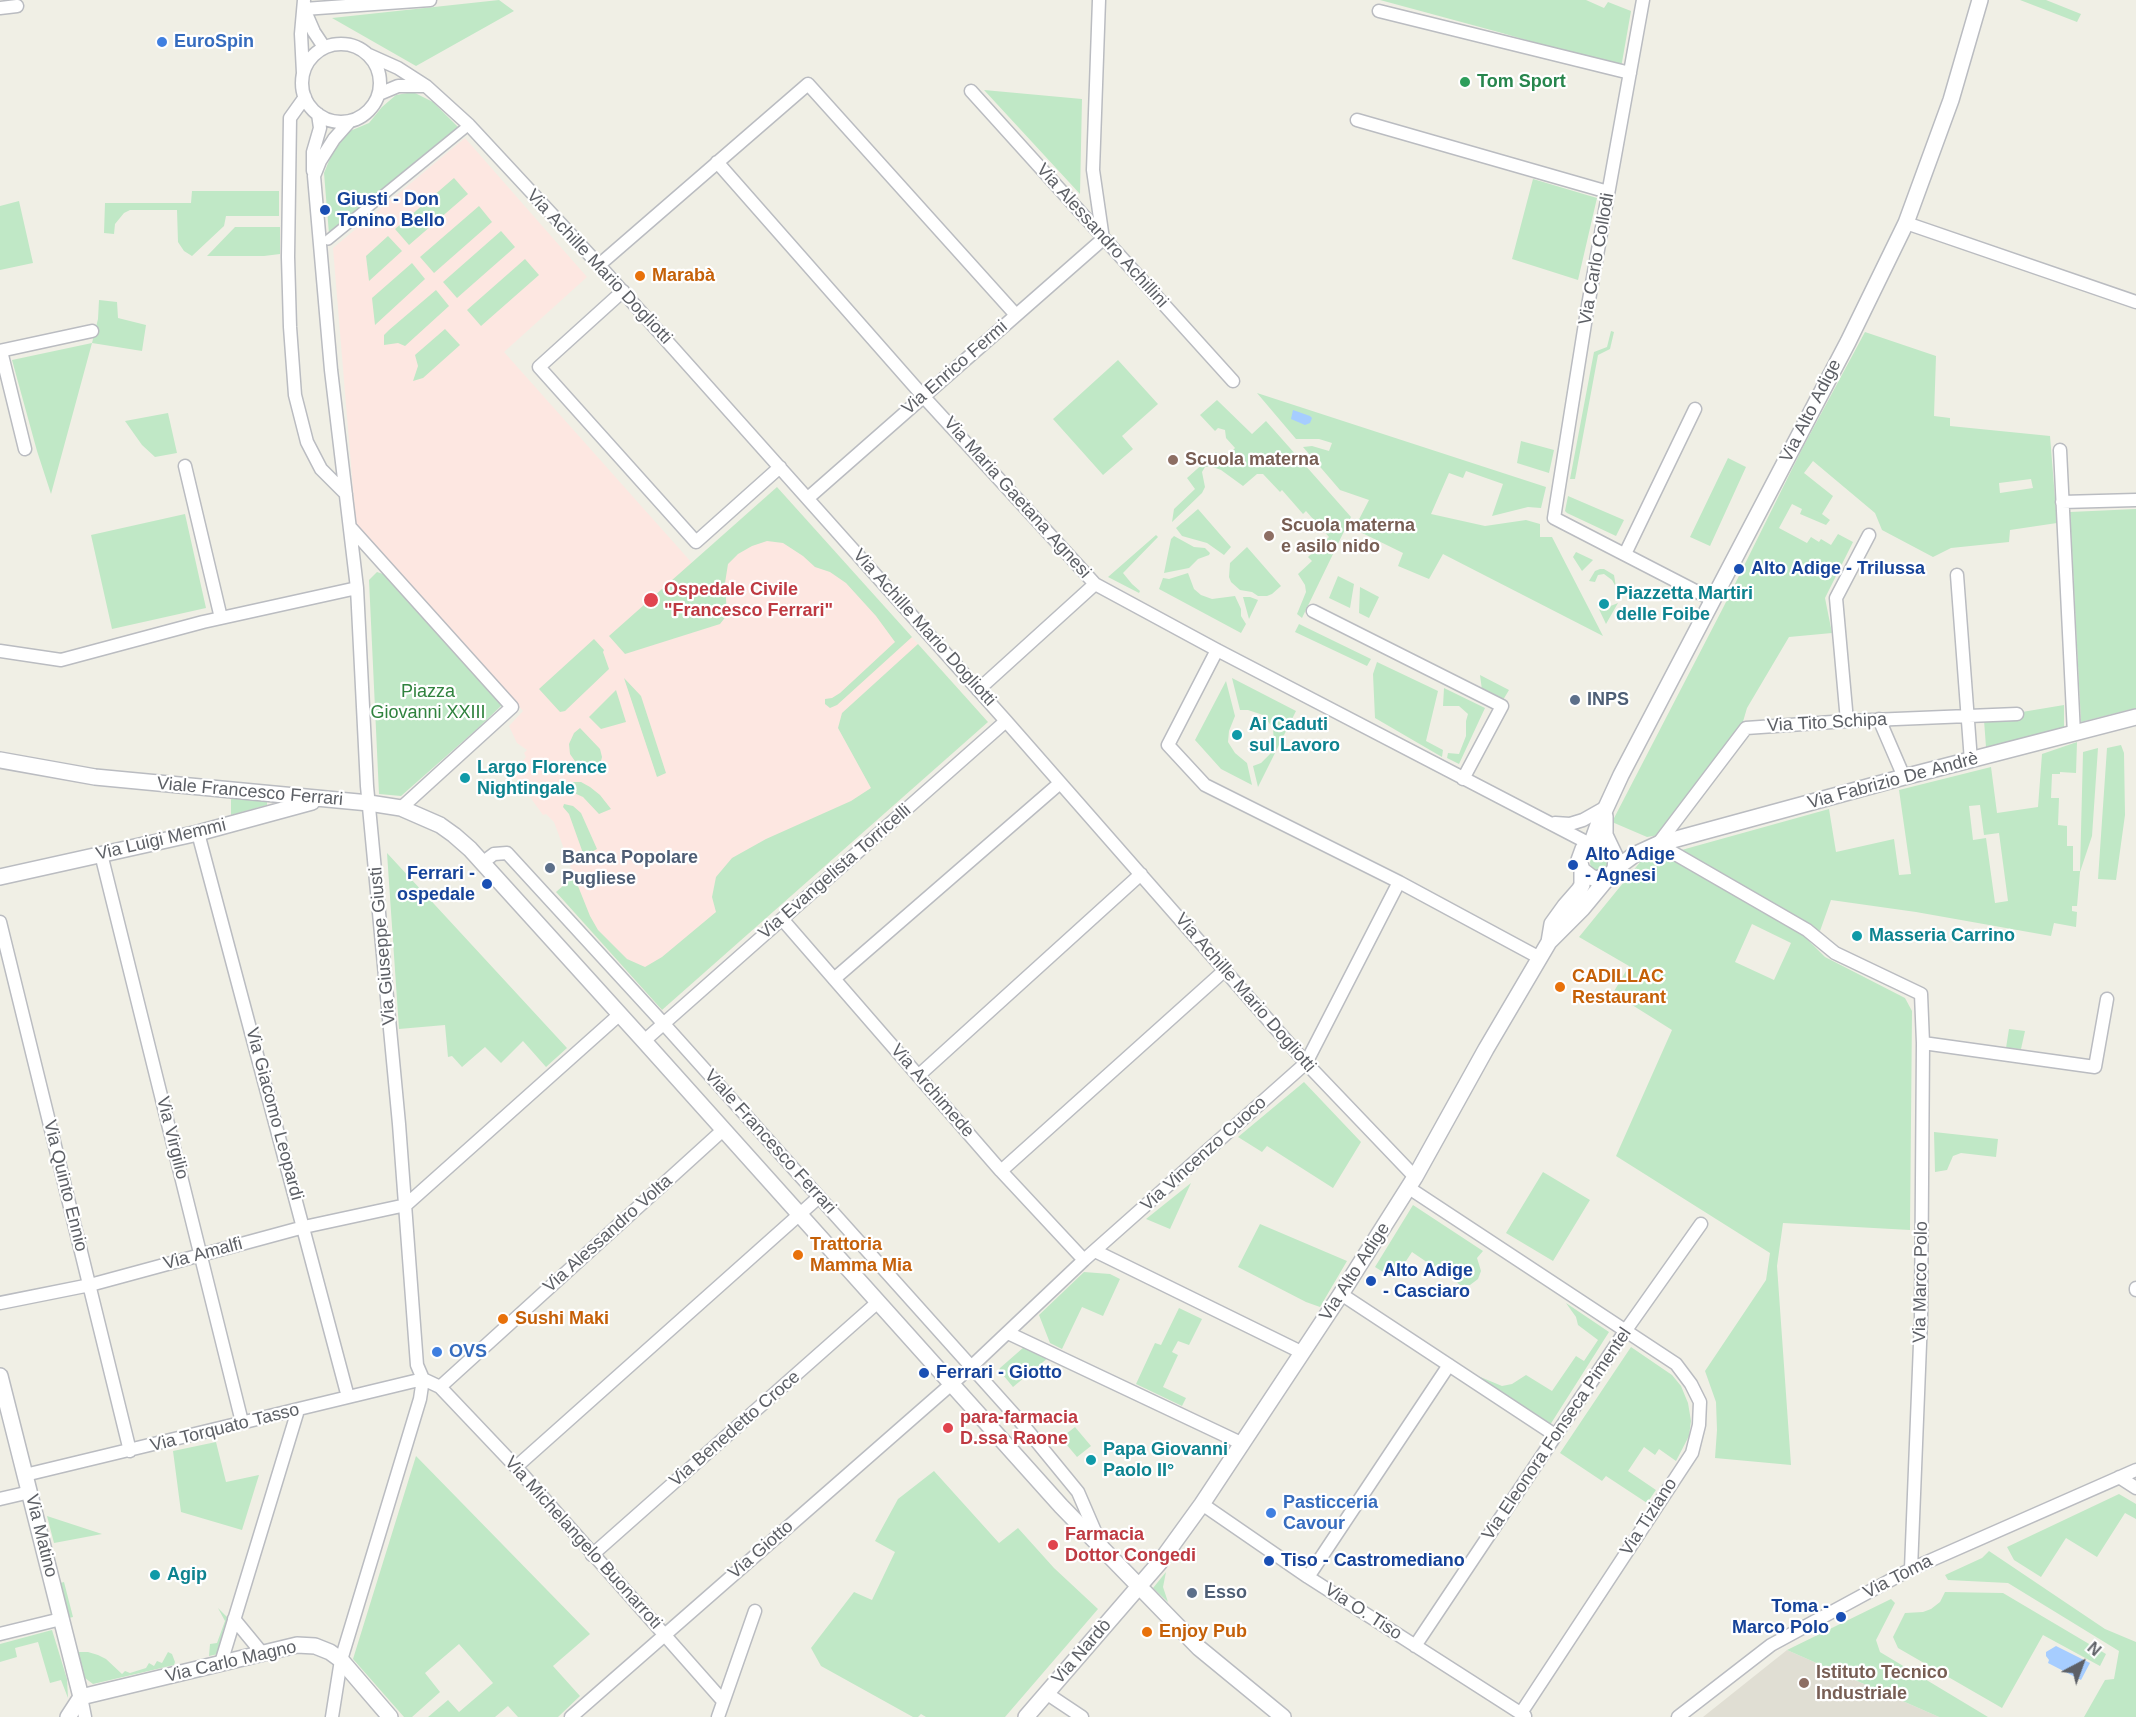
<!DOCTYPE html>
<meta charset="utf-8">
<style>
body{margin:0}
#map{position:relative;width:2136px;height:1717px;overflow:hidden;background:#f0efe5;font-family:Helvetica,sans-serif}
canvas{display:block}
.north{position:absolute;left:2052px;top:1633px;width:60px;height:60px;-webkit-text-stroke:4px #fff;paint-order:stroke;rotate:41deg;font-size:16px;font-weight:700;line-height:24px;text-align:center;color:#5d6066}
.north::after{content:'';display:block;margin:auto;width:21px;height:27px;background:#5d6066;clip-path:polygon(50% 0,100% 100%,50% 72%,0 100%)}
</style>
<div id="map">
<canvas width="2136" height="1717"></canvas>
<div class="north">N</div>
</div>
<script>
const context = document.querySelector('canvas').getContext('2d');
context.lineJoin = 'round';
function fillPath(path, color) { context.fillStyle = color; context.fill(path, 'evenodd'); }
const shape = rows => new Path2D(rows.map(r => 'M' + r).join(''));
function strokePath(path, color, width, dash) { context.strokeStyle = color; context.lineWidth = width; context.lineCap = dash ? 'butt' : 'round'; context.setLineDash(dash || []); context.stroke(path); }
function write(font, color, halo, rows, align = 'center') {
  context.font = font + ' Helvetica,sans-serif'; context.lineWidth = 4.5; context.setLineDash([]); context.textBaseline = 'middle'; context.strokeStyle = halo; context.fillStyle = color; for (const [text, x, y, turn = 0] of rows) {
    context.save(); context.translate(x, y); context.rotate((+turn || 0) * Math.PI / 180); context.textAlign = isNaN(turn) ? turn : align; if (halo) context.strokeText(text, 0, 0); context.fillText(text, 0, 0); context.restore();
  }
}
const education = shape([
 [1787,1650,1939,1717,1703,1717]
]);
const medical = shape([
 [465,138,587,277,504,352,692,563,777,487,988,722,662,1010,556,892,574,876,554,822,546,814,543,815,514,775,520,770,519,766,526,757,524,753,527,750,517,743,509,726,523,711,356,525,333,248]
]);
const green = shape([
 [499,0,514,11,416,66,332,18],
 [1380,0,1586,0,1604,8,1608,2,1631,11,1621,68,1502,33],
 [2020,0,2046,0,2081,14,2077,22],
 [984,90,1082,99,1080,194],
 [413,92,433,102,458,127,329,234,324,173,333,151,350,131,369,123,382,107,396,95],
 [454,178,468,194,409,245,395,229],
 [1533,179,1597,198,1578,280,1512,259],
 [192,191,279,191,279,216,226,216,224,226,192,256,184,251,178,242,177,210,130,210,124,213,115,224,114,234,104,233,105,203,191,203],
 [19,201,33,263,0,270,0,206],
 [479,206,492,222,434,273,420,257],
 [235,227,280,227,280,254,264,256,207,256],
 [501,231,515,247,457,298,443,282],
 [388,236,402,251,369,281,366,256],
 [525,259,539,275,481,326,467,310],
 [412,263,425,279,375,325,372,298],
 [436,290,449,306,405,346,398,343,384,345,384,335,389,330],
 [99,300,117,302,118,318,146,325,142,351,92,343,51,494,37,451,12,360,92,343,98,319],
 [445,329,460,345,423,378,413,381,418,366,415,355],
 [1611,331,1614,332,1610,349,1598,355,1575,479,1570,479,1594,352,1607,347],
 [1865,332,1936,356,1934,416,1950,418,1950,426,2050,436,2057,523,2010,530,2009,542,1951,548,1933,557,1882,530,1875,513,1813,461,1804,473,1833,496,1822,514,1830,520,1826,525,1800,514,1802,509,1792,504,1779,528,1807,543,1811,537,1819,542,1821,539,1831,545,1838,534,1853,542,1825,598,1832,633,1789,637,1747,708,1742,725,1659,835,1647,837,1612,822,1724,606,1802,449],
 [2031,479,2033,488,2000,493,1999,483],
 [1118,360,1158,404,1122,436,1133,449,1103,475,1053,419],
 [1257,393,1546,487,1541,508,1528,507,1492,516,1503,484,1466,471,1463,478,1449,473,1431,514,1485,526,1526,520,1540,524,1540,537,1552,537,1603,636,1443,554,1429,579,1398,566,1403,553,1354,529,1369,500,1340,490,1303,447,1312,446,1329,451,1332,443,1319,439,1296,439],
 [1217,400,1252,434,1266,421,1351,517,1302,618,1297,614,1306,592,1305,585,1298,574,1312,561,1308,557,1329,537,1306,511,1303,514,1282,490,1280,492,1263,474,1257,474,1243,486,1221,470,1210,466,1205,467,1202,472,1205,487,1202,493,1172,522,1174,509,1195,489,1187,478,1216,452,1224,459,1235,448,1226,438,1225,430,1218,428,1215,431,1200,415],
 [168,413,177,453,155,457,142,445,125,421],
 [1521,441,1554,450,1549,473,1517,463],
 [1728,458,1746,467,1710,546,1690,537],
 [777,487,912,637,837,705,830,708,825,704,825,699,832,698,840,693,895,642,876,616,846,583,830,572,815,567,803,556,783,543,767,541,752,546,738,554,728,564,725,583,727,615,720,624,625,654,609,636],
 [1568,496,1624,520,1616,536,1567,513,1565,511],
 [1198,509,1231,547,1224,555,1207,543,1182,536,1176,528],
 [2136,509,2136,708,2081,722,2070,512],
 [185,514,206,608,112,629,91,535],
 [1156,535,1158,537,1123,573,1132,584,1140,591,1139,593,1108,577],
 [1174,536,1194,547,1205,548,1210,553,1209,555,1198,559,1189,568,1164,573,1171,539],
 [1247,547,1281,586,1272,594,1267,596,1258,596,1252,592,1240,590,1231,582,1229,577,1230,563],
 [1576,552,1593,560,1582,571,1573,557],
 [1600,569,1604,569,1614,575,1616,587,1612,580,1604,574,1598,575,1595,582,1589,581,1595,571],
 [377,572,383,574,502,705,477,729,401,796,379,794,369,580],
 [1188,573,1194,589,1201,595,1212,599,1235,596,1241,609,1241,616,1246,624,1241,633,1159,589,1163,578,1169,579],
 [1338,576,1354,584,1350,608,1329,598],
 [1360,587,1379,597,1369,618,1359,613],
 [1243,597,1250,597,1258,600,1249,619],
 [1618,603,1606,624,1597,605,1608,607],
 [1299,624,1371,659,1367,666,1295,632],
 [594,639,604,650,603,652,609,669,565,711,560,712,539,689],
 [918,644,988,722,662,1010,556,892,574,876,590,916,598,930,627,959,645,967,662,957,716,912,712,897,716,877,732,858,766,839,851,801,871,788,838,728,842,713],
 [1377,662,1438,691,1426,741,1443,750,1442,757,1375,718,1373,674],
 [1480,675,1509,690,1503,700,1482,690],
 [624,678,641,696,666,773,657,777],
 [1232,678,1296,711,1258,787,1253,766,1261,763,1272,752,1274,744,1273,728,1263,715,1248,710,1240,710],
 [1226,681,1235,716,1229,731,1228,742,1235,753,1247,763,1252,785,1221,769,1195,740],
 [1444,688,1485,708,1459,764,1447,758,1448,753,1459,754,1466,736,1466,721,1468,714,1459,706,1443,706],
 [616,690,626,722,601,729,589,717],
 [2064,705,2064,728,1986,747,1984,720,2020,720,2022,712],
 [580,728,600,749,602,757,600,765,594,769,584,768,577,764,570,754,569,744,574,733],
 [2077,742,2076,773,2060,772,2060,774,2052,774,2051,798,2059,798,2058,825,2067,826,2067,846,2073,846,2073,871,2080,871,2083,752,2098,748,2092,836,2080,872,2077,906,2072,906,2072,911,2077,912,2076,927,2054,923,2051,936,1916,912,1831,900,1820,931,1678,851,1829,809,1836,852,1894,839,1899,875,1911,874,1899,790,1991,767,1997,813,2038,807,2042,754],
 [1980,805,1984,835,1999,833,2008,901,1995,903,1986,838,1973,840,1969,806],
 [2121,745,2124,753,2125,815,2116,880,2098,879,2107,748],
 [570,782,581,782,590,787,600,795,611,809,599,814,583,797,572,792,557,789,558,785],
 [231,798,267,801,267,805,231,815],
 [564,804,573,806,581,813,597,849,584,856,569,814,563,807],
 [387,853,567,1048,546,1067,523,1041,501,1063,485,1047,462,1067,452,1056,448,1057,445,1025,399,1029],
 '1590 863a9 9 0 1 1 18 0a9 9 0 1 1-18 0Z',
 [1665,856,1798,930,1825,957,1905,998,1912,1011,1910,1230,1783,1223,1777,1266,1791,1465,1715,1458,1717,1430,1716,1402,1705,1371,1766,1280,1770,1253,1616,1156,1672,1030,1613,993,1629,966,1579,937,1641,861],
 [1752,924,1791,943,1774,980,1735,962],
 [2009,1029,2025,1031,2021,1049,2006,1048],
 [1304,1082,1361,1142,1333,1188,1267,1146,1262,1152,1238,1137],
 [1934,1132,1998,1139,1996,1157,1961,1153,1953,1156,1947,1170,1935,1172],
 [1543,1172,1590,1200,1553,1261,1506,1233],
 [1191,1183,1170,1229,1146,1219],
 [1413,1205,1483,1251,1477,1258,1481,1271,1478,1279,1470,1285,1460,1285,1454,1280,1447,1264,1439,1264,1434,1267,1412,1252,1394,1279,1375,1267],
 [1260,1224,1347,1261,1320,1307,1306,1302,1238,1267],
 [1084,1272,1110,1274,1120,1279,1103,1316,1082,1307,1062,1349,1050,1343,1039,1315],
 [1566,1303,1609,1332,1550,1425,1478,1376,1502,1386,1512,1384,1526,1375,1552,1391,1576,1356,1584,1361,1598,1340,1578,1325,1576,1317],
 [1179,1308,1202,1319,1189,1345,1178,1341,1172,1352,1178,1355,1163,1387,1186,1398,1182,1406,1136,1384,1155,1343,1161,1345],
 [1024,1347,1028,1347,1049,1357,1013,1387,999,1370,1000,1368],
 [1631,1347,1672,1375,1681,1386,1688,1403,1691,1421,1689,1436,1676,1461,1659,1449,1655,1455,1644,1447,1628,1471,1656,1490,1647,1503,1606,1476,1602,1481,1560,1453],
 [1075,1427,1091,1446,1077,1457,1061,1438],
 [216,1442,226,1482,259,1475,242,1530,181,1512,173,1451],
 [416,1456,590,1634,553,1666,580,1696,558,1717,518,1717,508,1706,495,1717,428,1717,448,1700,459,1712,493,1683,459,1644,425,1673,440,1692,412,1717,404,1717,353,1659],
 [934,1471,999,1543,1018,1528,1054,1568,1098,1609,1005,1717,926,1717,921,1714,918,1717,913,1717,821,1666,811,1648,854,1592,872,1600,895,1552,875,1541,898,1499],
 [2119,1494,2136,1504,2136,1519,2125,1513,2097,1557,2066,1538,2041,1577,2014,1560,2007,1547],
 [47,1516,102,1534,54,1543],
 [1989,1551,2105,1629,2136,1642,2136,1717,2084,1717,2105,1680,2114,1679,2119,1651,2008,1583,1948,1580,1945,1575,1982,1558],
 [1166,1572,1163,1587,1168,1602,1153,1588],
 [64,1582,73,1617,69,1618,60,1583],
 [1945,1592,2003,1593,2106,1654,2100,1666,2043,1635,2002,1708,1898,1648,1893,1637,1905,1613,1923,1612,1931,1609,1940,1602],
 [1891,1599,1895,1603,1876,1640,1880,1652,1988,1717,1939,1717,1787,1650],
 [218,1608,230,1620,218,1654,209,1656,210,1644,217,1643,225,1621],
 [52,1630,67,1679,68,1698,61,1680,50,1683,38,1642,15,1648,17,1657,0,1662,0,1644],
 [78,1652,88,1652,98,1655,106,1659,122,1674,125,1671,130,1673,146,1668,149,1663,154,1666,157,1661,162,1663,168,1652,172,1654,175,1662,174,1665,93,1684,85,1678]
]);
const water = shape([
 [1293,410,1310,416,1312,418,1310,423,1305,425,1291,419],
 [2056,1646,2090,1663,2081,1680,2048,1663,2049,1660,2046,1656,2046,1652]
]);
const pedestrian = shape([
 [328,240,469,125]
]);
const minor = shape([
 [1643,0,1587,311,1554,518,1713,600],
 [0,8,17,6],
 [304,9,430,0],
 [304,9,314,32,324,47],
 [1379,11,1630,73],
 '302 83a39 39 0 1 1 78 0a39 39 0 1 1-78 0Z',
 [369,55,398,68,426,86,469,125,599,265,1006,721,1306,1063,1415,1177],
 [303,73,301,34,304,0],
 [971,91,1233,381],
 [379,94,398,86,424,86],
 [305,97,290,118,288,257,290,327,295,395,307,442,321,469,346,494],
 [1357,120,1608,192],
 [350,121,334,139,320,161,314,176,331,370,357,588,367,786,399,1124,417,1365,423,1379,440,1387,516,1467,723,1701],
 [717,162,923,396,1095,584,1217,650,1590,844],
 [313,171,313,152,320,128,318,114],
 [1906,223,2136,302],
 [599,265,808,84,1016,315],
 [623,291,539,367,696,542,780,467],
 [0,351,92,331],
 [1,351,25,449],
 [2060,450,2074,734],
 [185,466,221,618],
 [808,498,1103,239,1093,170,1099,0],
 [2062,502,2136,500],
 [350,527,512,707,401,808],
 [1625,554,1695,409],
 [1957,575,1971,761],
 [1313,611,1502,706,1463,779],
 [1217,650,1168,745,1205,785,1399,882,1540,958],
 [0,651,61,660,203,622,357,588],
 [978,690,1095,584],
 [1879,719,1904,777],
 [1847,721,1836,598,1869,535],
 [1555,823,1570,824,1583,820,1606,807],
 [198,833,348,1397],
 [101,854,242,1422],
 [482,863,494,854,507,853,663,1023,1019,1420,1078,1492,1100,1543],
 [782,919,1001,1171,1084,1260],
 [0,922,130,1451],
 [834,979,1060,783],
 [644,1041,1006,721],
 [1923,1043,2095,1067,2107,999],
 [918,1076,1141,874],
 [1001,1171,1225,970],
 [1409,1188,1676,1364,1691,1384,1700,1402,1699,1425,1692,1453,1521,1713],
 [1095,1251,1303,1353],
 [2136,1288,2136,1290],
 [1341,1294,1555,1435],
 [0,1303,90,1285,304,1227,406,1205,620,1014],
 [1008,1333,1243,1444],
 [440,1387,723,1130],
 [516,1467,819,1197],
 [25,1475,423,1379,420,1399,341,1660,332,1717],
 [2119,1477,2136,1488],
 [0,1499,30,1492],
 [1202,1504,1308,1577,1525,1716],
 [592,1555,878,1302],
 [1911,1569,1921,1319,1923,1043,1921,994,1835,953,1807,930,1658,844,1746,728,1847,721,2017,714],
 [1308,1577,1449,1365],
 [234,1619,262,1653],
 [0,1634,61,1619],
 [1415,1646,1626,1330,1701,1224],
 [221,1663,298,1410],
 [1046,1693,1082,1717],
 [81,1697,85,1717],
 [571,1717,972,1366,1084,1260,1306,1063,1399,882],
 [718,1717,755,1611],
 [1678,1717,1771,1645,1911,1569,2136,1470]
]);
const tertiary = shape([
 [0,760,95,777,369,803,401,808,440,825,454,835,470,849,644,1041,1061,1506,1199,1648,1283,1717],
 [1592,842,1598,825,1621,775,1848,342,1906,223,1951,100,1980,0],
 [1602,842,1592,842,1587,845,1583,849,1579,860,1582,870,1591,877,1596,879,1607,876],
 [1615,869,1634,855,1658,844,1904,777,2136,717],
 [0,877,198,833,312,802],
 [1549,942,1582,909,1615,869,1616,858,1605,835,1605,816],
 [0,1376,81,1697],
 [81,1697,297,1645,315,1646,330,1652,341,1660,390,1717],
 [68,1717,81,1697],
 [1026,1717,1160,1562,1202,1504,1341,1294,1415,1177,1486,1049,1549,942,1552,924,1565,906,1579,890,1582,885,1582,870]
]);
const markers = [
 [162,42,6,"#3f7fe0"],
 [1465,82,6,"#2e9e5b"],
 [325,210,6,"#1a4fb4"],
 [640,276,6,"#e8710a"],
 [1173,460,6,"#8d6e63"],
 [1269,536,6,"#8d6e63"],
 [1739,569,6,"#1a4fb4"],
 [651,600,8,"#e0444e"],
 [1604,604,6,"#0f9aa8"],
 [1575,700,6,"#5c6f8a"],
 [1237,735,6,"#0f9aa8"],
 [465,778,6,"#0f9aa8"],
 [1573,865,6,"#1a4fb4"],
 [550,868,6,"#5c6f8a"],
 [487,884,6,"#1a4fb4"],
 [1857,936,6,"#0f9aa8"],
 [1560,987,6,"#e8710a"],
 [798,1255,6,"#e8710a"],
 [1371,1281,6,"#1a4fb4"],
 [503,1319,6,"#e8710a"],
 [437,1352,6,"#3f7fe0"],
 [924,1373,6,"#1a4fb4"],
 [948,1428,6,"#e0444e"],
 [1091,1460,6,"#0f9aa8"],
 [1271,1513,6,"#3f7fe0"],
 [1053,1545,6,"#e0444e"],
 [1269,1561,6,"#1a4fb4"],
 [155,1575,6,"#0f9aa8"],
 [1192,1593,6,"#5c6f8a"],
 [1841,1617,6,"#1a4fb4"],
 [1147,1632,6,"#e8710a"],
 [1804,1683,6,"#8d6e63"]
];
const shopNames = [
 ["EuroSpin",174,42],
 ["OVS",449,1352],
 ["Pasticceria",1283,1503],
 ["Cavour",1283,1524]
];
const leisureNames = [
 ["Tom Sport",1477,82]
];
const transitNames = [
 ["Giusti - Don",337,200],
 ["Tonino Bello",337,221],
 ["Alto Adige - Trilussa",1751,569],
 ["Alto Adige",1585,855],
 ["- Agnesi",1585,876],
 ["Ferrari -",475,874,"right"],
 ["ospedale",475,895,"right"],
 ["Alto Adige",1383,1271],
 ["- Casciaro",1383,1292],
 ["Ferrari - Giotto",936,1373],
 ["Tiso - Castromediano",1281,1561],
 ["Toma -",1829,1607,"right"],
 ["Marco Polo",1829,1628,"right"]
];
const streetNames = [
 ["Via Alessandro Achillini",1102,236,48],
 ["Via Carlo Collodi",1597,259,-80],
 ["Via Achille Mario Dogliotti",599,267,47],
 ["Via Enrico Fermi",955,368,-41],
 ["Via Alto Adige",1811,411,-63],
 ["Via Maria Gaetana Agnesi",1017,498,48],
 ["Via Achille Mario Dogliotti",924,628,48],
 ["Via Tito Schipa",1827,723,-3],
 ["Via Fabrizio De Andrè",1893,781,-15],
 ["Viale Francesco Ferrari",250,792,5],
 ["Via Luigi Memmi",161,840,-13],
 ["Via Evangelista Torricelli",835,872,-41],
 ["Via Giuseppe Giusti",383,946,-95],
 ["Via Achille Mario Dogliotti",1245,993,49],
 ["Via Archimede",932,1091,49],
 ["Via Giacomo Leopardi",274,1114,75],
 ["Via Virgilio",172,1138,76],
 ["Viale Francesco Ferrari",770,1142,48],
 ["Via Vincenzo Cuoco",1204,1154,-42],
 ["Via Quinto Ennio",65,1186,76],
 ["Via Alessandro Volta",608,1234,-42],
 ["Via Amalfi",203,1254,-15],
 ["Via Alto Adige",1355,1272,-57],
 ["Via Marco Polo",1921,1282,-89],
 ["Via Torquato Tasso",225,1428,-14],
 ["Via Benedetto Croce",735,1429,-41],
 ["Via Eleonora Fonseca Pimentel",1557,1434,-56],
 ["Via Tiziano",1649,1517,-57],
 ["Via Matino",41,1536,76],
 ["Via Michelangelo Buonarroti",583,1543,48],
 ["Via Giotto",761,1550,-41],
 ["Via Toma",1898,1577,-27],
 ["Via O. Tiso",1363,1612,33],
 ["Via Nardò",1082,1652,-49],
 ["Via Carlo Magno",231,1662,-13]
];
const foodNames = [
 ["Marabà",652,276],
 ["CADILLAC",1572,977],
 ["Restaurant",1572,998],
 ["Trattoria",810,1245],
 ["Mamma Mia",810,1266],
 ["Sushi Maki",515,1319],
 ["Enjoy Pub",1159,1632]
];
const educationNames = [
 ["Scuola materna",1185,460],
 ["Scuola materna",1281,526],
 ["e asilo nido",1281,547],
 ["Istituto Tecnico",1816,1673],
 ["Industriale",1816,1694]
];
const healthNames = [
 ["Ospedale Civile",664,590],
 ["\"Francesco Ferrari\"",664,611],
 ["para-farmacia",960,1418],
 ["D.ssa Raone",960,1439],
 ["Farmacia",1065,1535],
 ["Dottor Congedi",1065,1556]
];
const cultureNames = [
 ["Piazzetta Martiri",1616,594],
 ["delle Foibe",1616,615],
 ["Ai Caduti",1249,725],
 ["sul Lavoro",1249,746],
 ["Largo Florence",477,768],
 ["Nightingale",477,789],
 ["Masseria Carrino",1869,936],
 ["Papa Giovanni",1103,1450],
 ["Paolo II°",1103,1471],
 ["Agip",167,1575]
];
const parkNames = [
 ["Piazza",428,692],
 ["Giovanni XXIII",428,713]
];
const serviceNames = [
 ["INPS",1587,700],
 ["Banca Popolare",562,858],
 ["Pugliese",562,879],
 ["Esso",1204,1593]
];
fillPath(education, '#e0ded3');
fillPath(medical, '#fde7e1');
fillPath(green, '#c0e8c6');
fillPath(water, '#a6cdff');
strokePath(pedestrian, '#babcc1', 12);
strokePath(minor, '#babcc1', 15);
strokePath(tertiary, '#babcc1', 18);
strokePath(pedestrian, '#fff', 9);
strokePath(minor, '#fff', 12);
strokePath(tertiary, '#fff', 15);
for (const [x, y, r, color] of markers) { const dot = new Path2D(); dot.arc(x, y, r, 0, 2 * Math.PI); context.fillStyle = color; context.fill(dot); strokePath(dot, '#fff', 2); }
write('bold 18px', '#366cbe', '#fff', shopNames, 'left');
write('bold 18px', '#27864d', '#fff', leisureNames, 'left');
write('bold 18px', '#164399', '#fff', transitNames, 'left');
write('18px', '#5d6066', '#fff', streetNames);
write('bold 18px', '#c56008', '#fff', foodNames, 'left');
write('bold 18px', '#785e54', '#fff', educationNames, 'left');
write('bold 18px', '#be3a42', '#fff', healthNames, 'left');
write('bold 18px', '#0d838f', '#fff', cultureNames, 'left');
write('18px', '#30823e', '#fff', parkNames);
write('bold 18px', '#4e5e75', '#fff', serviceNames, 'left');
</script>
